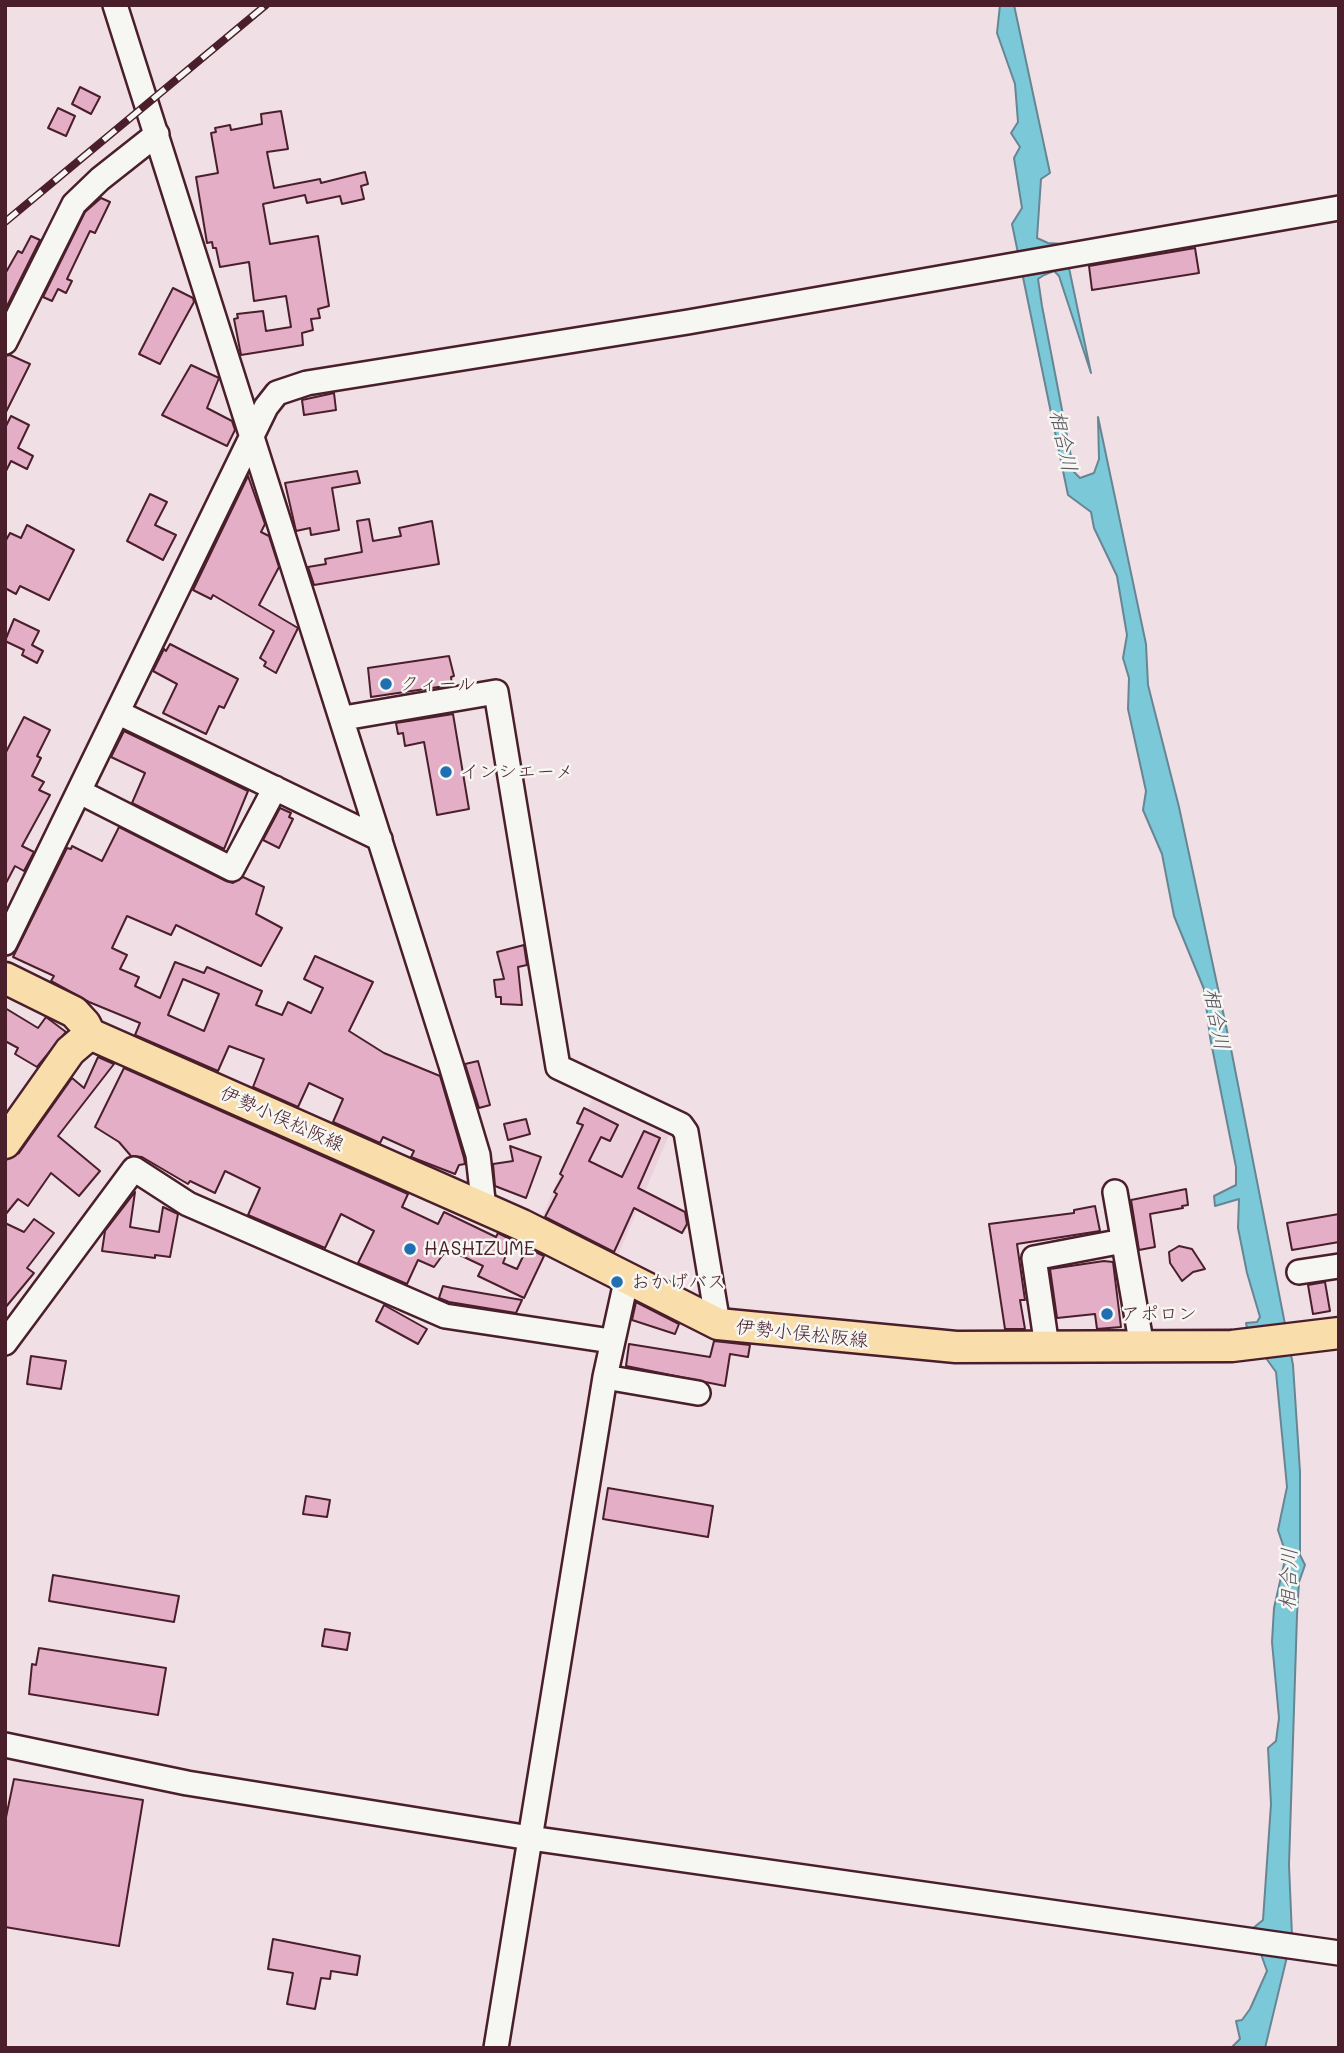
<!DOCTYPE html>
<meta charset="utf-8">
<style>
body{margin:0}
#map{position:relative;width:1344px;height:2053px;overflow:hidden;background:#f0e0e5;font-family:Mali,sans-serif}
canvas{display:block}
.frame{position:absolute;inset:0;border:7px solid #4a1f2b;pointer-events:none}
</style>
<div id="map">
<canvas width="1344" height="2053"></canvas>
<div class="frame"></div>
</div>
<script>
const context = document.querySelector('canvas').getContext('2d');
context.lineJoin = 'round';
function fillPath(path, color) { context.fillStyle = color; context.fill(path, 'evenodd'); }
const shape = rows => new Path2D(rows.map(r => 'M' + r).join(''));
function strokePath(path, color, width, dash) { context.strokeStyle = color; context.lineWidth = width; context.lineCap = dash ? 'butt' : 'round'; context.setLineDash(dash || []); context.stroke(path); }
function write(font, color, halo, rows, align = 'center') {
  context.font = font + ' Mali,"Klee One",sans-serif'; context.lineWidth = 5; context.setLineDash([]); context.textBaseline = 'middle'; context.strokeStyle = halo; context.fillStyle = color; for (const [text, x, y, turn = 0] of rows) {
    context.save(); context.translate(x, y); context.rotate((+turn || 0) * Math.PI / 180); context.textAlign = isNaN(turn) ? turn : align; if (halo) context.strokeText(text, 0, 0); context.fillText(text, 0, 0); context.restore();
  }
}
const built = shape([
 [594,1094,672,1128,618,1255,540,1222]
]);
const water = shape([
 [1000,5,1014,5,1050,173,1041,179,1037,238,1048,243,1064,244,1091,373,1059,276,1054,271,1044,275,1038,279,1042,306,1074,472,1080,478,1094,473,1099,459,1098,417,1146,644,1148,685,1179,807,1232,1054,1293,1365,1300,1472,1300,1555,1305,1565,1299,1582,1297,1615,1289,1865,1292,1936,1265,2048,1231,2048,1240,2039,1236,2021,1242,2020,1250,2009,1267,1971,1252,1929,1263,1920,1271,1804,1268,1748,1276,1741,1279,1718,1272,1642,1274,1608,1284,1564,1284,1548,1278,1530,1287,1487,1276,1372,1248,1333,1246,1323,1257,1322,1260,1317,1247,1273,1238,1228,1239,1199,1215,1206,1214,1196,1236,1185,1236,1167,1210,1037,1204,989,1174,916,1162,854,1143,810,1146,791,1128,709,1129,678,1123,658,1127,635,1117,576,1094,528,1091,512,1068,495,1012,224,1022,208,1014,158,1020,147,1011,133,1018,122,1015,84,997,33,1000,5]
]);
const building = shape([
 [80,87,100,97,91,114,72,104,80,87],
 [58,108,75,116,66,136,48,128,58,108],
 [281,111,288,149,267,152,274,188,320,179,321,183,365,172,368,184,361,186,364,199,342,204,340,196,307,203,305,195,263,204,270,244,318,236,329,306,318,309,320,318,311,319,313,330,302,333,303,345,241,355,234,319,238,318,237,314,263,311,266,331,291,327,286,296,254,301,249,262,220,267,216,248,213,248,212,242,207,243,196,177,218,173,211,133,216,132,215,128,230,125,231,130,262,124,261,114,281,111],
 [101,198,110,202,95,233,90,231,67,279,72,281,66,293,58,289,52,301,43,297,85,212,101,198],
 [31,236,40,240,5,310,5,274,18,251,22,253,31,236],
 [1195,248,1199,273,1092,290,1089,266,1195,248],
 [173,288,193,298,194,302,160,364,139,354,173,288],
 [10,355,30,364,5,414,5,356,10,355],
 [191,365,219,378,207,408,232,421,235,430,227,446,162,415,191,365],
 [334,393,336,410,304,415,302,400,334,393],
 [11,416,29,425,18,448,33,456,27,469,11,461,5,473,5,428,11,416],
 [357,471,360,483,332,488,339,530,311,535,310,528,296,531,285,483,357,471],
 [248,476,265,524,261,532,269,536,279,567,259,605,298,628,276,673,264,666,266,662,260,658,274,631,213,595,211,599,193,590,248,476],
 [150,494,167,502,155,525,176,535,163,560,127,541,150,494],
 [369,519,373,541,401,536,399,528,432,521,439,564,314,585,308,567,326,564,325,559,362,552,357,521,369,519],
 [27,525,74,550,49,600,20,586,16,594,5,588,5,542,10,533,21,538,27,525],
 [14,619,39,631,32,645,43,651,37,663,22,655,24,650,5,641,14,619],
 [170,644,238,679,224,708,219,706,206,734,163,713,177,684,153,671,164,649,166,651,170,644],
 [449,656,454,676,451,677,452,685,371,697,368,668,449,656],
 [453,714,469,809,437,815,424,742,405,746,403,733,398,734,396,723,453,714],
 [24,717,50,730,37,756,41,758,32,776,44,782,39,790,50,795,22,846,34,852,24,871,15,866,5,885,5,754,24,717],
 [124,731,248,791,224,849,132,803,145,773,111,757,124,731],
 [280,808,291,813,289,817,293,819,279,848,263,840,280,808],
 [119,827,226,881,233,883,243,877,264,887,256,914,282,928,261,966,176,925,171,935,127,916,112,948,127,955,120,969,139,977,135,986,160,998,175,962,204,973,207,967,262,991,256,1005,282,1015,288,1002,311,1013,323,988,304,979,315,956,373,982,349,1031,384,1053,440,1076,464,1158,465,1164,459,1165,455,1174,411,1157,414,1151,383,1137,380,1143,333,1122,343,1099,309,1083,298,1107,253,1087,264,1059,229,1046,218,1071,135,1035,140,1023,89,1002,51,981,54,976,13,957,67,848,71,849,72,846,102,861,119,827],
 [183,979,219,994,204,1031,168,1015,183,979],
 [524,945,527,965,518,967,522,1005,501,1004,501,997,496,997,494,980,504,979,497,952,524,945],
 [5,1008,38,1028,46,1017,66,1032,37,1067,15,1054,18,1048,5,1041,5,1008],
 [98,1057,114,1064,58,1136,100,1171,79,1196,51,1173,28,1206,18,1199,5,1215,5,1160,19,1153,72,1078,84,1088,98,1057],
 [478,1061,490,1105,479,1108,465,1064,478,1061],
 [124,1068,408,1194,402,1207,438,1224,444,1212,496,1237,498,1233,512,1240,503,1263,517,1269,527,1248,544,1256,524,1298,478,1276,483,1266,447,1249,434,1267,418,1260,407,1284,358,1263,374,1231,341,1214,325,1248,248,1215,260,1188,225,1171,215,1193,190,1181,188,1184,142,1157,131,1156,119,1142,95,1127,124,1068],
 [584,1108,618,1125,610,1141,601,1137,589,1161,622,1177,644,1131,660,1138,638,1188,685,1212,687,1224,682,1233,634,1208,614,1252,545,1217,557,1194,554,1192,563,1176,560,1174,583,1125,577,1123,584,1108],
 [526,1119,530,1134,508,1140,504,1124,526,1119],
 [510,1146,541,1157,526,1198,495,1186,493,1164,513,1161,510,1146],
 [1186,1189,1188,1205,1182,1206,1183,1208,1150,1214,1155,1247,1139,1250,1131,1200,1186,1189],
 [135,1192,130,1227,159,1232,163,1207,178,1214,170,1257,155,1255,155,1258,102,1251,105,1231,135,1192],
 [1095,1206,1100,1231,1017,1244,1025,1300,1020,1300,1025,1329,1005,1329,989,1224,1074,1213,1074,1210,1095,1206],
 [1339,1214,1339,1242,1292,1250,1287,1223,1339,1214],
 [34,1219,54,1233,27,1268,34,1273,5,1308,5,1223,24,1232,34,1219],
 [1179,1246,1192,1249,1205,1269,1193,1272,1182,1281,1170,1263,1169,1252,1179,1246],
 [1104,1261,1113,1262,1121,1327,1097,1329,1095,1314,1057,1318,1050,1269,1104,1261],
 [1325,1282,1330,1311,1313,1314,1308,1285,1325,1282],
 [443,1286,452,1288,522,1300,516,1313,449,1302,439,1298,443,1286],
 [636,1302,679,1324,675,1334,632,1320,636,1302],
 [384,1305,427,1329,418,1344,376,1321,384,1305],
 [714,1341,750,1345,748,1357,730,1354,725,1386,626,1366,629,1344,710,1357,714,1341],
 [31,1356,66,1361,61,1389,27,1384,31,1356],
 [608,1488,713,1506,708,1537,603,1519,608,1488],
 [306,1496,330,1500,327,1517,303,1514,306,1496],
 [53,1575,179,1596,174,1622,49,1601,53,1575],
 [325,1629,350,1633,347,1650,322,1646,325,1629],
 [39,1648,166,1668,158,1715,29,1694,32,1664,36,1665,39,1648],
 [14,1779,143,1800,119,1946,5,1927,5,1822,14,1779],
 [273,1939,360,1956,357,1975,331,1971,330,1979,321,1978,315,2009,287,2004,293,1973,268,1969,273,1939]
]);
const minor = shape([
 [115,5,451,1065,478,1155,484,1209],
 [5,342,74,204,100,179,157,134],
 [119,713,380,839],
 [344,718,496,692,558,1067,681,1125,686,1132,718,1324],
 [80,792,232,869,275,788],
 [5,943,266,407,277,393,307,383,688,322,1339,208],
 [1115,1192,1142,1347],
 [1299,1272,1339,1266],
 [5,1343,134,1169,188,1204,445,1316,611,1341],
 [1047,1347,1034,1258,1123,1241],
 [605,1377,698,1393],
 [5,1745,187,1783,530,1838,1339,1953],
 [496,2048,605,1377,627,1277]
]);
const major = shape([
 [5,978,74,1012,85,1024,90,1034],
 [90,1034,522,1225,718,1324,956,1347,1232,1346,1339,1333],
 [5,1143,70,1051,90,1034]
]);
const rail = shape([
 [5,222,266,5]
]);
const markers = [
 [386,684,7,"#1f6fb2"],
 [446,772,7,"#1f6fb2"],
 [410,1249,7,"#1f6fb2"],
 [617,1282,7,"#1f6fb2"],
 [1107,1314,7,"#1f6fb2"]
];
const poiNames = [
 ["クィール",400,684],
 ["インシエーメ",460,772],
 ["HASHIZUME",424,1249],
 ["おかげバス",631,1282],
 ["アポロン",1121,1314]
];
const streetNames = [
 ["伊勢小俣松阪線",282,1119,24],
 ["伊勢小俣松阪線",802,1334,6]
];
const waterNames = [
 ["相合川",1063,441,78],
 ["相合川",1216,1019,79],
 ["相合川",1289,1579,-88]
];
fillPath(built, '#ecd1dc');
fillPath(water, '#7bc9d8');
strokePath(water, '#678593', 2);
fillPath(building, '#e3aec6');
strokePath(building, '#4a1f2b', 2);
strokePath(minor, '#4a1f2b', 28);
strokePath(major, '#4a1f2b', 35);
strokePath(minor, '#f6f6f2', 23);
strokePath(major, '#f9deab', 30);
strokePath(rail, '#4a1f2b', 8);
strokePath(rail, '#f6f6f2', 5, [16]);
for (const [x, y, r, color] of markers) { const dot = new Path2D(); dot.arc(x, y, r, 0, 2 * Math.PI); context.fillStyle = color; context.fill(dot); strokePath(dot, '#f6f6f2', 2.5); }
write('19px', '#4a1f2b', '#f6f6f2', poiNames, 'left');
write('19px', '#4a1f2b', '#f6f6f2', streetNames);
write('italic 21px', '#59525f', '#f6f6f2', waterNames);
</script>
